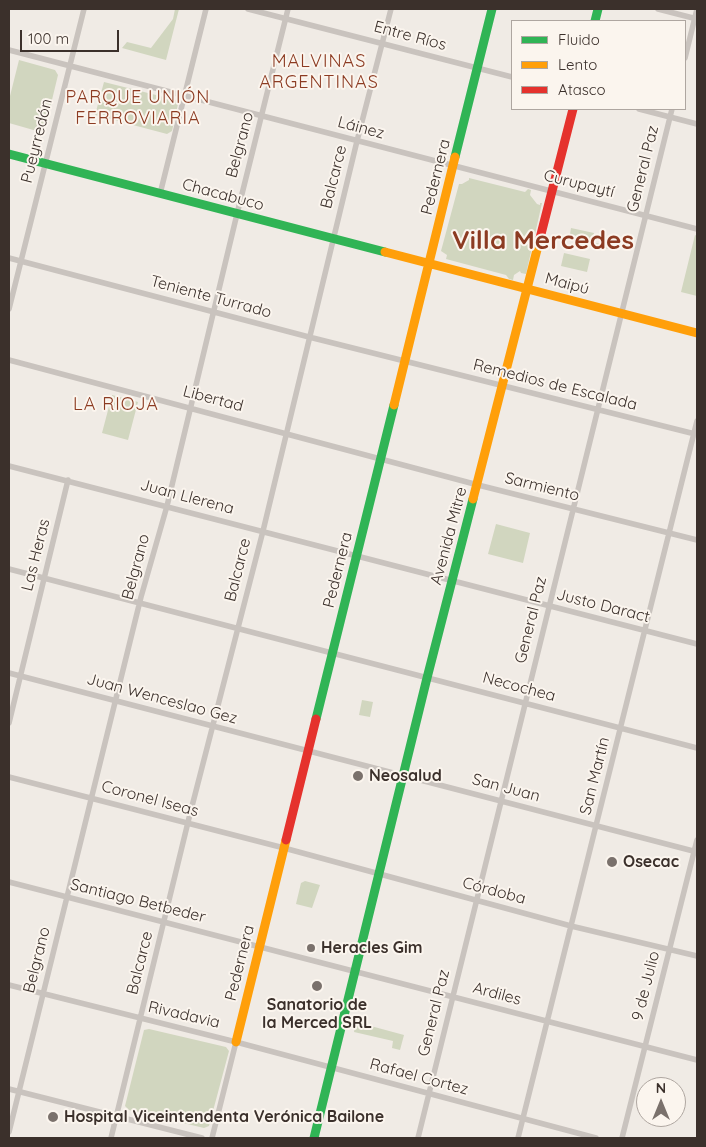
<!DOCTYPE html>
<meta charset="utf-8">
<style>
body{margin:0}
#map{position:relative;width:706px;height:1147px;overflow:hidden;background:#f0ebe5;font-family:Quicksand,sans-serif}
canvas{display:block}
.frame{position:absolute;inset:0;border:10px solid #3b302b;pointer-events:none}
.legend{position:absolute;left:511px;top:20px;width:175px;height:90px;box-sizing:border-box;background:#fbf5ee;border:1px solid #aea6a0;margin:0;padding:6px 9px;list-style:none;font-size:15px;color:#3b302b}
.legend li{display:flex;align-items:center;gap:10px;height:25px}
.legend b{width:25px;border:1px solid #aea6a0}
.north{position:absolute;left:636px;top:1077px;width:50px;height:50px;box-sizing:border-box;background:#fbf5ee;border:1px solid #aea6a0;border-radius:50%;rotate:0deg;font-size:14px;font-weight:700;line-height:20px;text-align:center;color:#3b302b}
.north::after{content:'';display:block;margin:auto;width:18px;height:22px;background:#7a716c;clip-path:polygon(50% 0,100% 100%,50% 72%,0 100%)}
.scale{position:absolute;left:20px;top:30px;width:99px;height:22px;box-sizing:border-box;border:2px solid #3b302b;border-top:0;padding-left:6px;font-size:15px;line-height:18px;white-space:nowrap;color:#3b302b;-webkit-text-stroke:4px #fbf5ee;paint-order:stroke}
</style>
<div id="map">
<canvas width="706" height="1147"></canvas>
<div class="frame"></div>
<ul class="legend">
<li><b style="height:6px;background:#30b455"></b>Fluido</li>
<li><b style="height:6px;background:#ff9f0a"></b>Lento</li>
<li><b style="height:6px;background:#e5322d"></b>Atasco</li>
</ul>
<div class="north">N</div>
<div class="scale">100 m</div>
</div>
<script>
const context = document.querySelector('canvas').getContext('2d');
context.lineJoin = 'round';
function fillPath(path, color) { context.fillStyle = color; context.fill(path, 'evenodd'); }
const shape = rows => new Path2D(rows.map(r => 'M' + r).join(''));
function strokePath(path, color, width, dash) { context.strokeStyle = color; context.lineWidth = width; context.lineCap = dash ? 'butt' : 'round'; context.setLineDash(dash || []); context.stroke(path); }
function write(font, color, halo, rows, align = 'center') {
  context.font = font + ' Quicksand,sans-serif'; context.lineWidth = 4; context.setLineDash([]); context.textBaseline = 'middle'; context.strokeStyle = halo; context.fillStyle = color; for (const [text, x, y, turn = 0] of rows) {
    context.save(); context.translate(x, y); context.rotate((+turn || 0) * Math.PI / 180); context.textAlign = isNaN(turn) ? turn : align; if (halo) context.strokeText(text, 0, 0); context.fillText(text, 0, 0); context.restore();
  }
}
const green = shape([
 [175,9,179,9,166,60,122,48,127,42,151,48,173,19],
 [19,60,55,70,58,75,44,133,9,123,9,100],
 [104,82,176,100,178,104,172,131,167,134,95,115],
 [469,178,525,192,528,189,531,190,530,195,537,204,540,205,540,203,542,203,526,274,521,273,520,271,514,275,513,280,509,279,506,275,446,259,447,255,441,251,459,184,462,184,469,180],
 [571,228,594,233,592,242,609,246,608,249,575,241,576,236,570,234],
 [695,235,697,236,697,296,681,292],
 [564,253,590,259,587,272,561,266],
 [112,395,138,402,128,440,102,433],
 [496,524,530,533,523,563,488,554],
 [362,700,373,702,370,717,359,715],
 [305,881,320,885,312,908,296,904,301,883],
 [356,1022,404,1035,400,1050,392,1048,393,1041,354,1032],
 [149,1029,226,1047,229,1051,209,1126,204,1128,129,1110,125,1106,144,1030]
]);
const street = shape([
 [248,9,512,77],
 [658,9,697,19],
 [9,50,697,229],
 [685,58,697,9],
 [639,109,697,124],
 [160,194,206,9],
 [9,258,309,337,695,434],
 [9,309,84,9],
 [9,360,478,485,697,540],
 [9,466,697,644],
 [9,569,697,748],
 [9,673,697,852],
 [9,723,68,480],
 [9,777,284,848,571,926,697,956],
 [9,882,697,1060],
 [9,985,236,1042,596,1138],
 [9,1089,202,1138],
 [9,1132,141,597,167,506,237,214,288,9],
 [111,1138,190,814,263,531,357,141,391,9],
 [212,1138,236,1042],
 [418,1138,672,109],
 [518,1138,697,421],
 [622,1138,697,840]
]);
const fast = shape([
 [595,21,598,9],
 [9,154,385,252],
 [455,157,492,9],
 [316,719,394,405],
 [314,1138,427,678,473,499]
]);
const slow = shape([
 [385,252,697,333],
 [394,405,455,157],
 [473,499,539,242],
 [236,1042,286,840]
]);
const jam = shape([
 [539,242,573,109],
 [286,840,316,719]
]);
const markers = [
 [358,776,6,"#7a716c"],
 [612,862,6,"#7a716c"],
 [311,948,5,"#7a716c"],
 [317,986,6,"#7a716c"],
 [53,1117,6,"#7a716c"]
];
const streetNames = [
 ["Entre Ríos",410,36,15],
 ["Láinez",361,128,15],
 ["Pueyrredón",37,141,-76],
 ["Belgrano",240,145,-75],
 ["General Paz",643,169,-76],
 ["Balcarce",334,177,-76],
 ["Pedernera",436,177,-76],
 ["Curupaytí",579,184,14],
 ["Chacabuco",223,195,15],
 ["Maipú",567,284,15],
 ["Teniente Turrado",211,297,15],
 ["Remedios de Escalada",555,385,14],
 ["Libertad",213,399,15],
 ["Sarmiento",542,487,14],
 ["Juan Llerena",187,497,15],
 ["Avenida Mitre",449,536,-75],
 ["Las Heras",36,555,-76],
 ["Belgrano",136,567,-75],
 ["Balcarce",238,570,-76],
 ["Pedernera",338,570,-76],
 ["Justo Daract",603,606,14],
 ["General Paz",531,620,-76],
 ["Necochea",519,687,15],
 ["Juan Wenceslao Gez",162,699,15],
 ["San Martín",595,776,-76],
 ["San Juan",506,788,15],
 ["Coronel Iseas",150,799,15],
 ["Córdoba",494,891,15],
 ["Santiago Betbeder",138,901,14],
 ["Belgrano",37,960,-76],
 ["Balcarce",140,963,-76],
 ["Pedernera",240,963,-76],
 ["9 de Julio",646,986,-76],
 ["Ardiles",497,994,15],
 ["General Paz",434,1013,-76],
 ["Rivadavia",184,1015,13],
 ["Rafael Cortez",419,1077,15]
];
const poiNames = [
 ["Neosalud",369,776],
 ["Osecac",623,862],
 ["Heracles Gim",321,948],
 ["Sanatorio de",317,1005,"center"],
 ["la Merced SRL",317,1023,"center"],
 ["Hospital Viceintendenta Verónica Bailone",64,1117]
];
const neighbourhoodNames = [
 ["MALVINAS",319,62],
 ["ARGENTINAS",319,83],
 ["PARQUE UNIÓN",138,98],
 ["FERROVIARIA",138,119],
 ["LA RIOJA",116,405]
];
const townNames = [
 ["Villa Mercedes",543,241]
];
fillPath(green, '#d1d6bf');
strokePath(street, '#c9c3be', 5.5);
strokePath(fast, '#30b455', 9);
strokePath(slow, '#ff9f0a', 9);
strokePath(jam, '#e5322d', 9);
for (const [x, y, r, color] of markers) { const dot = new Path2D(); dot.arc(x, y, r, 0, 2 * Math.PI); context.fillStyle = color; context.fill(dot); strokePath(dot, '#fbf5ee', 2); }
write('16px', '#3b302b', '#fbf5ee', streetNames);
write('bold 16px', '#3b302b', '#fbf5ee', poiNames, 'left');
context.letterSpacing = '1px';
write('18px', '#8c3b22', '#fbf5ee', neighbourhoodNames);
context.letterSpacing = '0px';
write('bold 26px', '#8c3b22', '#fbf5ee', townNames);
</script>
